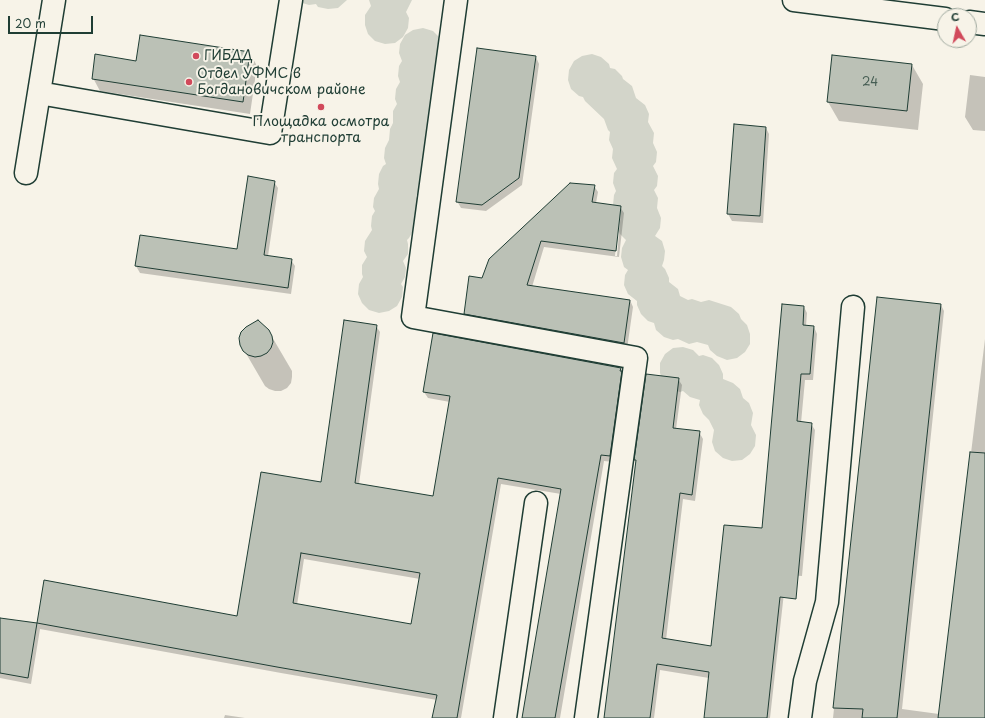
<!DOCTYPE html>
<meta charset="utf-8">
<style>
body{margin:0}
#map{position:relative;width:985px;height:718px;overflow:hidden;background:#f7f3e8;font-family:"Playpen Sans",sans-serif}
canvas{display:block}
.north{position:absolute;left:937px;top:8px;width:40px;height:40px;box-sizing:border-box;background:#f7f3e8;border:1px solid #a1aaa0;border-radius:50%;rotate:351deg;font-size:11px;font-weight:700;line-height:16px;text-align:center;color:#1f3d34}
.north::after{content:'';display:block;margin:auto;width:14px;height:18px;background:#d1495b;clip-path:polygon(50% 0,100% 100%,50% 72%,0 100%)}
.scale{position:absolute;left:8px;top:16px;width:85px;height:18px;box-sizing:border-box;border:2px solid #1f3d34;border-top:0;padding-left:5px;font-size:12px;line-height:14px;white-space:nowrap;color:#1f3d34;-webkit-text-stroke:3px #f7f3e8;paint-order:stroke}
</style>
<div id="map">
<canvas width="985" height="718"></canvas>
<div class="north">С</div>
<div class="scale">20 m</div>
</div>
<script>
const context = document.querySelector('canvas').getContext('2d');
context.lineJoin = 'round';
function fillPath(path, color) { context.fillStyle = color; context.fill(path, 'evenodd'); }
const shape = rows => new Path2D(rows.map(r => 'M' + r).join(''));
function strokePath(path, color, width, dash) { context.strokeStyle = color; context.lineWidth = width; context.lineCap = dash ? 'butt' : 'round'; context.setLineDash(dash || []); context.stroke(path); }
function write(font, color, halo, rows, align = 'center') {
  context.font = font + ' "Playpen Sans",sans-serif'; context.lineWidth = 4; context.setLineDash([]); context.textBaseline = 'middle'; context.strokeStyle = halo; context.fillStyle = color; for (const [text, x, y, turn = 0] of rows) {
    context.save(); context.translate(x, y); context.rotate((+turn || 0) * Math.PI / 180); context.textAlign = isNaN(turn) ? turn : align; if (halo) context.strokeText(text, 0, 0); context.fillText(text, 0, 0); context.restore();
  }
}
const green = shape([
 [297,0,347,0,338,8,328,9,318,7,316,4,309,5,299,2],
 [369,0,412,0,406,12,409,18,408,28,403,37,395,43,385,44,375,41,368,34,365,25,365,15,371,6],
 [423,28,433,31,440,38,423,169,420,172,422,178,421,187,416,196,418,201,417,211,414,216,415,220,414,229,409,238,407,240,408,244,408,254,403,261,406,268,405,277,401,284,403,287,402,297,397,306,389,311,379,313,369,310,362,303,358,294,359,284,363,277,362,274,362,265,367,257,364,251,365,241,372,230,371,226,372,216,375,211,373,207,374,198,379,189,378,184,379,174,383,166,386,164,384,158,385,148,389,140,390,129,393,123,393,111,397,104,395,99,396,89,400,82,398,76,399,66,402,61,399,53,400,44,405,35,413,30],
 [592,54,601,57,609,64,610,68,615,69,622,76,623,79,632,86,636,98,645,105,649,114,648,122,654,133,653,143,657,152,656,162,653,166,658,176,657,186,654,190,658,198,657,208,661,218,660,228,655,236,662,241,665,251,664,260,662,266,665,269,669,278,669,282,678,289,680,296,688,300,692,299,701,302,709,300,731,307,739,314,741,319,747,325,750,334,750,344,745,352,737,358,727,360,717,356,710,350,708,345,697,342,689,344,678,339,673,340,664,337,656,330,654,323,648,321,641,314,637,305,637,301,628,294,624,285,625,275,628,270,624,267,621,257,622,248,626,240,620,234,616,225,617,214,613,205,614,195,616,191,613,183,614,173,617,169,612,158,613,149,609,140,610,132,608,130,604,119,585,101,583,97,579,96,571,89,568,80,569,70,574,61,582,56],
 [683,347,693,350,699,356,703,355,712,358,719,365,723,374,723,379,733,383,740,389,743,398,749,403,753,413,751,425,756,435,755,446,750,454,742,460,732,461,723,458,715,451,712,442,714,430,709,420,703,414,699,405,700,400,690,397,683,391,680,392,671,389,663,382,660,373,660,363,665,354,673,348]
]);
const shadow = shape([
 [250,53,257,66,250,114,100,91,93,78,137,62],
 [833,56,912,65,923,84,918,130,839,121,828,102],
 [536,57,539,64,522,185,486,211,461,208,457,201],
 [970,75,985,77,985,131,973,130,965,117],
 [735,126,766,128,769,134,763,223,732,221,728,214],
 [274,182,278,188,268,256,291,260,295,266,291,294,140,273,136,266,141,236,238,250],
 [594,186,598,192,596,203,620,207,624,213,619,257,544,247,532,287,630,300,633,307,627,349,469,320,465,313,482,279],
 [619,211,621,211,617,256,615,256],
 [877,298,941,305,944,311,902,709,939,714,985,339,985,718,833,718],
 [804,307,807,313,806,326,814,327,817,334,813,380,805,380,801,423,811,424,815,430,802,576,786,575,770,718,705,718,709,678,660,670,654,718,605,718,637,461,636,460,678,379,682,385,676,429,699,432,703,439,695,501,683,499,666,640,712,647,763,529],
 [376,326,380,332,359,484,434,497,450,402,428,398,424,392,620,369,624,375,613,462,604,461,560,718,523,718,561,494,501,484,461,718,433,718,437,700,281,673,40,629,31,684,0,678,0,619,38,624,45,581,238,617,322,483],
 [304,559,420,579,412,625,297,605],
 [268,330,292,371,292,377,291,383,287,388,281,391,275,391,269,389,265,386,244,350],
 [225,715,245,718,224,718]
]);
const building = shape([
 [140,35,250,52,243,102,92,79,95,54,136,61,140,35],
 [477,48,536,56,519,178,482,205,456,202,477,48],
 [832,55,912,64,907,111,827,102,832,55],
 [734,124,766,127,760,216,727,214,734,124],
 [248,176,275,181,264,255,292,259,288,288,135,266,140,235,237,249,248,176],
 [570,183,595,185,592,202,621,206,616,251,541,241,527,285,630,300,624,343,464,314,469,276,482,278,489,259,570,183],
 [877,297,941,304,897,718,862,718,863,709,833,708,877,297],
 [782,304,804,306,803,325,814,326,810,374,801,374,797,421,812,423,796,599,780,597,767,718,704,718,709,672,657,664,650,718,604,718,636,460,634,460,646,374,679,378,673,428,700,431,692,495,680,493,662,638,711,646,724,525,762,528,782,304],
 [258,320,269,330,272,336,273,342,271,348,267,353,261,356,255,357,248,355,243,351,240,345,239,338,241,332,246,327,258,320],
 [344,320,377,325,355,483,433,496,450,396,423,392,433,333,621,368,620,371,622,371,610,456,601,455,555,718,522,718,561,489,498,478,457,718,432,718,437,695,277,667,37,623,44,580,237,616,261,472,321,482,344,320],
 [301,553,420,573,411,624,293,603,301,553],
 [970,452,985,453,985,718,938,718,970,452],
 [0,618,37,623,28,678,0,673,0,618]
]);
const minor = shape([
 [456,0,413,317,636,358,586,718],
 [794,0,945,19],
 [969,22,985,24],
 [39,93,270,133,291,0],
 [26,173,54,0],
 [505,718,536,503],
 [800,718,805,681,827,602,853,307]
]);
const markers = [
 [196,56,4,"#d1495b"],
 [189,82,4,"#d1495b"],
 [321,107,4,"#d1495b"]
];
const numberNames = [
 ["24",870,83]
];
const poiNames = [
 ["ГИБДД",204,56],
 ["Отдел УФМС в",197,74],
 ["Богдановичском районе",197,90],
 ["Площадка осмотра",321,122,"center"],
 ["транспорта",321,138,"center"]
];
fillPath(green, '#d3d5ca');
fillPath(shadow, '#0003');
fillPath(building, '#bbc1b6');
strokePath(building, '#1f3d34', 1);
strokePath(minor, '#1f3d34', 25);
strokePath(minor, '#f7f3e8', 22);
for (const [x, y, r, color] of markers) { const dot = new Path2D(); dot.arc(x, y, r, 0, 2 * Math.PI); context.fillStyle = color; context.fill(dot); strokePath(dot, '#f7f3e8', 1.5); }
write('12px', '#465e54', null, numberNames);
write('14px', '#1f3d34', '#f7f3e8', poiNames, 'left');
</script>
